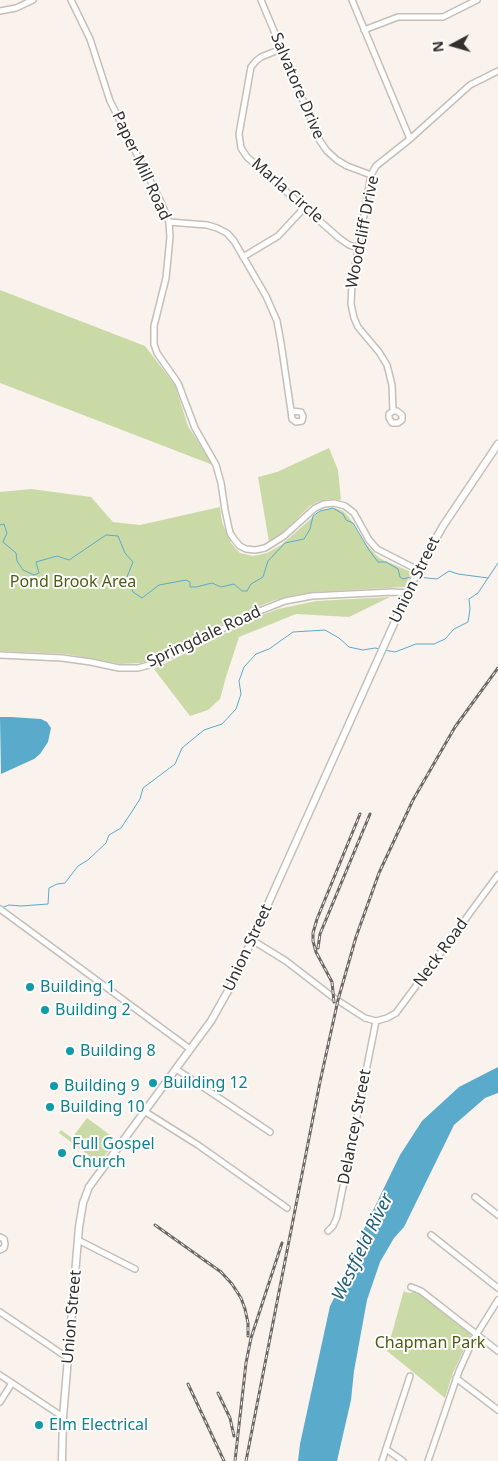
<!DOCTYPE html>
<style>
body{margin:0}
#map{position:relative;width:498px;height:1461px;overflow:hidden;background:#faf2ec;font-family:"Noto Sans",sans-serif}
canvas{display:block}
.north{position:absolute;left:428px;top:20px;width:50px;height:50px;-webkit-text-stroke:4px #fff;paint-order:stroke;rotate:264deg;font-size:14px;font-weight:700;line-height:20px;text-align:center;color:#322f2d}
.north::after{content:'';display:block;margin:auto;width:18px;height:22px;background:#322f2d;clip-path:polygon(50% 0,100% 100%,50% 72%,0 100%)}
</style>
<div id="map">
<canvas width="498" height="1461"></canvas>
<div class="north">N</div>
</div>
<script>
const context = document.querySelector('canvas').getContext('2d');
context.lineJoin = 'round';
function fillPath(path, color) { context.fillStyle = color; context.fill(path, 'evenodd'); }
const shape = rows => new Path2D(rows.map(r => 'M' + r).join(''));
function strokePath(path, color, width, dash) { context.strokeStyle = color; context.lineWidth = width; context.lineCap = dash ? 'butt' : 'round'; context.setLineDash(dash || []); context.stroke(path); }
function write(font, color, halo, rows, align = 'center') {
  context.font = font + ' "Noto Sans",sans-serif'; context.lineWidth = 4; context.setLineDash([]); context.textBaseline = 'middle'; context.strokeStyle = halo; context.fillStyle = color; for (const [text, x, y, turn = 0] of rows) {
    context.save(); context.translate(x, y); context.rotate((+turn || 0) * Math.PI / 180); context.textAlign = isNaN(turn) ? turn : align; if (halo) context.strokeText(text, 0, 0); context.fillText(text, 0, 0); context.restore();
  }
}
const green = shape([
 [0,290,145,346,175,385,188,426,213,465,0,383],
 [329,448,338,470,341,500,329,499,317,502,310,506,281,534,269,542,258,477,277,472],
 [31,489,91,497,113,522,140,525,220,507,222,522,231,543,240,553,253,556,267,553,281,545,320,511,327,509,335,508,343,511,349,517,365,543,376,555,381,559,411,572,405,587,316,592,291,596,272,601,246,612,152,660,141,663,121,664,66,654,0,651,0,492],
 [390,597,349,617,296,614,239,637,226,677,220,699,208,710,190,716,154,669,262,615,278,609,316,601],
 [87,1118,117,1140,99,1163,59,1133,61,1130,72,1138],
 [404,1290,405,1292,410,1293,418,1290,470,1333,471,1339,469,1343,467,1343,453,1373,445,1398,387,1351]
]);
const water = shape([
 [0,717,11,717,41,719,47,722,51,728,48,742,40,754,34,759,1,774],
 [498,1067,498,1093,485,1098,454,1125,404,1227,394,1238,380,1262,367,1300,354,1371,351,1400,337,1461,298,1461,300,1444,330,1306,350,1267,362,1233,400,1155,422,1121,459,1087]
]);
const stream = shape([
 [0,525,4,524,7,533,3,542,16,553,17,561,23,570,34,575,39,573,36,562,57,556,69,560,106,535,118,536,125,553,133,562,127,577,133,592,142,598,159,585,186,580,190,582,190,587,196,587,212,583,221,587,234,584,242,591,247,591,251,584,263,577,268,561,285,543,304,539,310,529,313,516,320,511,333,508,343,514,346,520,353,523,369,550,378,562,386,562,398,569,400,577,403,579,411,577],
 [417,577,437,579,449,571,458,574,488,578],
 [384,650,395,652,416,644,434,644,445,639,454,629,468,622,470,609,469,599,478,593,498,563],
 [1,908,9,905,21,906,48,904,49,888,57,884,65,883,78,866,88,860,106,843,109,835,121,828,131,813,140,799,143,788,175,764,182,748,204,730,222,724,236,709,241,694,239,681,244,667,256,654,269,649,293,632,325,630,339,638,349,647,363,650,375,648,380,649]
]);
const minor = shape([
 [71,0,90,39,110,101,161,202,169,222,170,237,166,278,154,326,154,344,157,353,178,383,195,428,216,465,221,483,225,510,230,533,234,539,240,546,246,549,255,550,265,548,284,536,315,508,324,504,334,503,345,506,354,513,369,540,377,549,418,570],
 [261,0,320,141,327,151,337,160,347,166,371,175],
 [352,0,410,139],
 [0,11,16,8,33,0],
 [364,30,398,17,443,17,477,0],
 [281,49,261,57,256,61,251,67,239,134,241,148,247,157,339,238,349,245,358,248],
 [169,222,207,225,217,228,227,233,234,241,266,296,277,321,281,343,291,411,292,419,296,422,302,421,303,416,301,412,291,411],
 [243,257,278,236,305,207],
 [393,411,397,411,402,415,402,420,398,423,392,423,389,418,389,414,393,411,392,385,387,365,379,352,358,327,354,318,351,304,352,284,371,175,376,166,410,139,470,85,498,71],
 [0,655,62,658,91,662,119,668,138,668,153,664,252,614,285,601,312,596,331,595,393,592,407,593],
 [0,909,190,1049],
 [252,940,286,961,334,998,365,1018,376,1021,387,1018,396,1013,498,875],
 [176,1069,270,1132],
 [144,1111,198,1145,287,1208],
 [475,1197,498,1215],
 [328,1231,333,1226,337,1217,376,1021],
 [431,1235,498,1288],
 [0,1237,4,1239,5,1244,4,1248,0,1250],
 [78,1240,135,1269],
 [411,1287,421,1291,498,1351],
 [0,1312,68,1358],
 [0,1375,63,1417],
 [456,1378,498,1410],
 [0,1402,12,1383],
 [386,1449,403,1461],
 [382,1461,410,1376],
 [428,1461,459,1371,473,1340,498,1300]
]);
const major = shape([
 [62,1461,63,1417,79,1227,83,1203,89,1187,211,1021,233,982,418,570,443,526,498,444]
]);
const rail = shape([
 [318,948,320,934,370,814],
 [334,1002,332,982,316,952,313,941,313,933,317,919,360,814],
 [155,1225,221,1272,232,1284,241,1298,245,1309,248,1323,248,1336],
 [188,1384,224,1461],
 [218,1393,230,1418,234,1436],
 [235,1461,246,1363,251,1338,282,1243],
 [246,1461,320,1082,338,1000,356,937,379,873,413,800,455,727,498,668]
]);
const markers = [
 [30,987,5,"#0f9aa8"],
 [45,1010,5,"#0f9aa8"],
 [70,1051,5,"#0f9aa8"],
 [153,1083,5,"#0f9aa8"],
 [54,1086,5,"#0f9aa8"],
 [50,1107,5,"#0f9aa8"],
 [62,1153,5,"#0f9aa8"],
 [39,1425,5,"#0f9aa8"]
];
const streetNames = [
 ["Salvatore Drive",297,86,67],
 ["Paper Mill Road",141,166,65],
 ["Marla Circle",287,191,41],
 ["Woodcliff Drive",363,232,-79],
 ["Union Street",415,580,-64],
 ["Springdale Road",204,637,-25],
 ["Union Street",248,948,-65],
 ["Neck Road",441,953,-54],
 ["Delancey Street",355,1127,-79],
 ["Union Street",72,1317,-85]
];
const parkNames = [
 ["Pond Brook Area",73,582],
 ["Chapman Park",430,1343]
];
const cultureNames = [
 ["Building 1",40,987],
 ["Building 2",55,1010],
 ["Building 8",80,1051],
 ["Building 12",163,1083],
 ["Building 9",64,1086],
 ["Building 10",60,1107],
 ["Full Gospel",72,1144],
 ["Church",72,1162],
 ["Elm Electrical",49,1425]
];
const waterNames = [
 ["Westfield River",363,1247,-64]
];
fillPath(green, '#cadaa7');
fillPath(water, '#5aaacc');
strokePath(stream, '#5aaacc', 1);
strokePath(minor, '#c6beb8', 8);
strokePath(major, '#c6beb8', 9);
strokePath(minor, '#fff', 5);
strokePath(major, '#fff', 6);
strokePath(rail, '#6e6966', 3);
strokePath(rail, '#fff', 1, [4]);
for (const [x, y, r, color] of markers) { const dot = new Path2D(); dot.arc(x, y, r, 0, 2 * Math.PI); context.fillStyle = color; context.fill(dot); strokePath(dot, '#fff', 2); }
write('16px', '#322f2d', '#fff', streetNames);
write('16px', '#4c5c11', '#fff', parkNames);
write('16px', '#0d838f', '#fff', cultureNames, 'left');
write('italic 18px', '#205e77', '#fff', waterNames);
</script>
